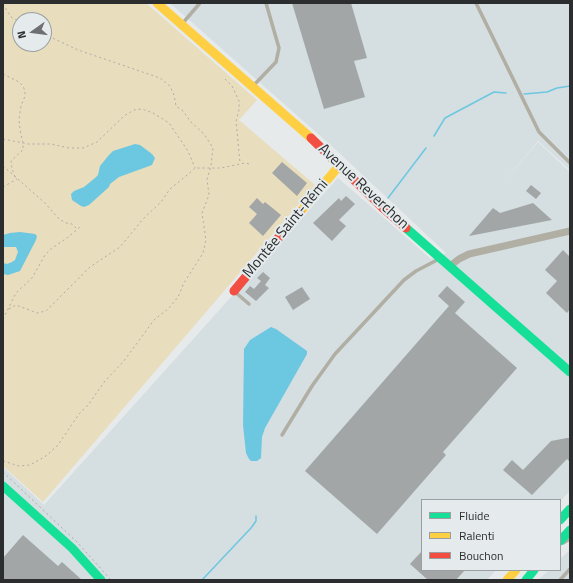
<!DOCTYPE html>
<meta charset="utf-8">
<style>
body{margin:0}
#map{position:relative;width:573px;height:583px;overflow:hidden;background:#e7eaeb;font-family:"Titillium Web",sans-serif}
canvas{display:block}
.frame{position:absolute;inset:0;border:4px solid #2b2d2e;pointer-events:none}
.legend{position:absolute;left:421px;top:499px;width:140px;height:72px;box-sizing:border-box;background:#e5ebed;border:1px solid #9b9fa1;margin:0;padding:5px 7px;list-style:none;font-size:12px;color:#2b2d2e}
.legend li{display:flex;align-items:center;gap:8px;height:20px}
.legend b{width:20px;border:1px solid #9b9fa1}
.north{position:absolute;left:12px;top:12px;width:40px;height:40px;box-sizing:border-box;background:#e5ebed;border:1px solid #9b9fa1;border-radius:50%;rotate:256deg;font-size:11px;font-weight:700;line-height:16px;text-align:center;color:#2b2d2e}
.north::after{content:'';display:block;margin:auto;width:14px;height:18px;background:#6d6f70;clip-path:polygon(50% 0,100% 100%,50% 72%,0 100%)}
</style>
<div id="map">
<canvas width="573" height="583"></canvas>
<div class="frame"></div>
<ul class="legend">
<li><b style="height:5px;background:#16e098"></b>Fluide</li>
<li><b style="height:5px;background:#ffcf43"></b>Ralenti</li>
<li><b style="height:5px;background:#f24e42"></b>Bouchon</li>
</ul>
<div class="north">N</div>
</div>
<script>
const context = document.querySelector('canvas').getContext('2d');
context.lineJoin = 'round';
function fillPath(path, color) { context.fillStyle = color; context.fill(path, 'evenodd'); }
const shape = rows => new Path2D(rows.map(r => 'M' + r).join(''));
function strokePath(path, color, width, dash) { context.strokeStyle = color; context.lineWidth = width; context.lineCap = dash ? 'butt' : 'round'; context.setLineDash(dash || []); context.stroke(path); }
function write(font, color, halo, rows, align = 'center') {
  context.font = font + ' "Titillium Web",sans-serif'; context.lineWidth = 4; context.setLineDash([]); context.textBaseline = 'middle'; context.strokeStyle = halo; context.fillStyle = color; for (const [text, x, y, turn = 0] of rows) {
    context.save(); context.translate(x, y); context.rotate((+turn || 0) * Math.PI / 180); context.textAlign = isNaN(turn) ? turn : align; if (halo) context.strokeText(text, 0, 0); context.fillText(text, 0, 0); context.restore();
  }
}
const built = shape([
 [170,3,570,3,570,170,538,141,494,194,538,142,570,172,570,491,560,501,560,500,422,500,422,570,496,570,487,580,3,580,3,467,44,505,338,178,431,259,446,253,335,149],
 [570,550,570,580,538,580,549,570,560,570,560,559]
]);
const green = shape([
 [3,3,146,3,257,100,239,120,315,185,43,502,3,466],
 [20,20,44,20,44,44,20,44]
]);
const water = shape([
 [135,144,140,145,152,154,155,158,152,165,119,177,110,184,109,187,89,205,84,207,81,206,72,200,71,194,74,191,84,187,95,178,98,175,100,166,109,155,113,151],
 [20,232,35,234,37,236,36,240,20,271,8,275,3,274,3,263,7,264,12,262,15,260,18,252,16,247,3,247,3,235,10,233],
 [271,327,276,329,307,351,307,354,265,428,262,437,261,458,257,461,251,461,249,459,246,453,243,425,244,349,250,340]
]);
const stream = shape([
 [524,94,547,92,557,88,570,86],
 [434,136,445,118,494,92,506,93],
 [388,198,426,148],
 [202,580,251,528,256,521,256,516]
]);
const building = shape([
 [292,3,351,3,367,58,354,61,365,97,324,109],
 [282,162,307,183,297,196,272,173],
 [531,185,541,193,536,199,526,191],
 [346,196,355,204,339,220,346,226,332,241,313,223,339,198,341,201],
 [257,198,263,204,265,202,281,215,263,236,249,223,257,214,249,207],
 [533,203,552,220,469,236,493,208,500,213],
 [563,250,570,257,570,309,567,313,546,293,557,281,545,270],
 [263,272,270,278,265,285,269,288,256,301,245,292,250,286,254,289,261,281,257,278],
 [447,286,465,302,455,313,517,368,443,452,446,455,377,534,305,471,449,306,438,296],
 [302,287,310,299,293,310,285,297],
 [567,438,570,438,570,462,567,459,532,495,503,470,512,460,523,470,551,441],
 [23,535,58,566,62,562,82,580,3,580,3,558],
 [422,551,422,570,465,570,456,580,428,580,410,564]
]);
const path = shape([
 [3,4,11,17,20,22],
 [3,74,19,82,23,86,25,91,25,96,21,106,19,119,20,130,23,143,23,150,11,161,12,169,15,177],
 [225,79,232,86,239,101,239,110,236,121,240,163],
 [3,139,28,144,51,144,69,148,83,148,97,142,124,116,134,110,142,109,153,113,169,123,188,151,195,168],
 [3,166,45,203,59,219,66,223,72,224,77,229],
 [3,187,17,179],
 [9,309,16,305,37,313,46,311,90,267,120,247,143,219,161,202,170,189,192,171,195,168,221,168,245,163,250,164],
 [3,319,16,293,32,278,45,255,52,248,67,238,80,227],
 [3,461,19,466,30,465,46,456,58,445,79,414,88,405,105,381,123,362,146,331,154,320,169,308,178,297,184,283,203,253,206,240,202,213,209,195,207,179,211,166,213,148,204,134,191,122,183,111,176,106,174,95,170,86,160,78,78,50,44,34],
 [3,472,77,542,111,580]
]);
const lane = shape([
 [476,3,539,132,570,163],
 [182,24,200,3],
 [253,86,276,62,279,48,266,3],
 [235,292,249,304],
 [282,435,312,386,335,354,404,280,416,271,439,259],
 [563,543,570,539],
 [560,580,570,569]
]);
const street = shape([
 [450,266,459,259,469,254,570,231]
]);
const fast = shape([
 [406,228,570,372],
 [3,486,72,548,101,580],
 [560,520,570,509],
 [560,541,570,530],
 [526,580,534,570]
]);
const slow = shape([
 [157,3,311,138],
 [300,212,339,166],
 [507,580,516,570]
]);
const jam = shape([
 [311,138,383,208,406,228],
 [234,291,300,212]
]);
const streetNames = [
 ["Avenue Reverchon",363,187,43],
 ["Montée Saint-Rémi",286,229,-50]
];
fillPath(built, '#d5dee1');
fillPath(green, '#e8ddbd');
fillPath(water, '#6cc7e1');
strokePath(stream, '#6cc7e1', 1.5);
fillPath(building, '#a3a6a6');
strokePath(path, '#aeada6', 1, [2, 3]);
strokePath(lane, '#b1aea3', 3.5);
strokePath(street, '#b1aea3', 7);
strokePath(fast, '#16e098', 9);
strokePath(slow, '#ffcf43', 9);
strokePath(jam, '#f24e42', 9);
write('15px', '#2b2d2e', '#e5ebed', streetNames);
</script>
